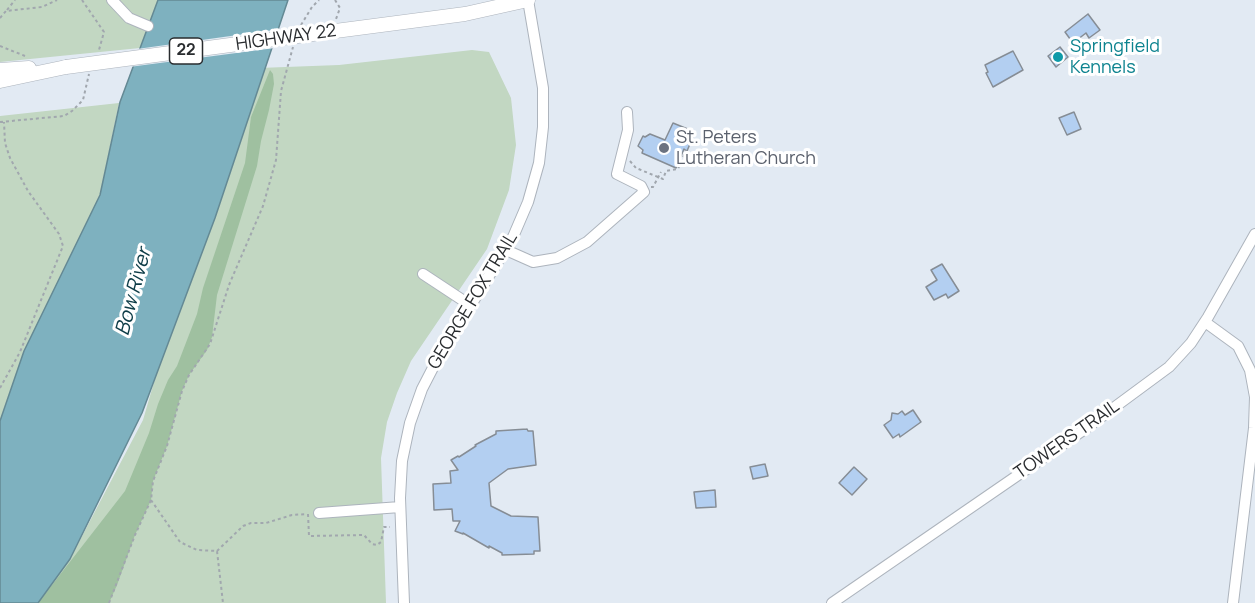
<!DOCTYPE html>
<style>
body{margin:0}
canvas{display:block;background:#e2eaf3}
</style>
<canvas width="1255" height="603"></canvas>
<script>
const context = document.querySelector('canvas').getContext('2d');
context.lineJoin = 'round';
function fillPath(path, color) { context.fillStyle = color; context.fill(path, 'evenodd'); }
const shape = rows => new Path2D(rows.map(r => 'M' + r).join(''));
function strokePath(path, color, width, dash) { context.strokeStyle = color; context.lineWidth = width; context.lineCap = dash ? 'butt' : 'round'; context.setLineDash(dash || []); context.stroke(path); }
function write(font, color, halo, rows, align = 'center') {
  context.font = font + ' Manrope,sans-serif'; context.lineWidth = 6; context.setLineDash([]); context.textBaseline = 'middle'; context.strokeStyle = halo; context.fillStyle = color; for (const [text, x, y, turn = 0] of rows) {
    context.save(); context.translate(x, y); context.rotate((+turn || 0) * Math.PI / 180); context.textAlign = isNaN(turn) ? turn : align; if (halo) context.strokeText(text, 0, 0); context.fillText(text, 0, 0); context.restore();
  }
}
const green = shape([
 [0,0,158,0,140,48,0,62],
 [472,50,489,52,511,98,516,145,509,190,487,249,411,361,397,393,387,422,381,458,386,603,38,603,70,559,143,420,189,262,259,68,339,65],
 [119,103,100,195,24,351,0,421,0,116]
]);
const forest = shape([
 [270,70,273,74,274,84,269,110,261,141,257,166,217,295,212,337,207,350,189,375,182,391,167,446,153,481,151,500,135,535,117,585,109,603,38,603,125,491,149,433,158,404,168,380,177,366,197,314,203,288,245,163,251,117]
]);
const water = shape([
 [158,0,288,0,215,218,142,413,70,559,38,603,0,603,0,421,24,351,100,195,120,102,158,0]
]);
const pier = shape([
 [281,29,275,48,129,67,137,49]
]);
const building = shape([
 [1088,14,1100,30,1089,38,1086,33,1073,43,1065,32,1088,14],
 [1060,47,1068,57,1056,67,1048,56,1060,47],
 [1013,51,1023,70,993,87,986,73,988,72,985,65,1013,51],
 [1074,112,1081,129,1067,135,1059,118,1074,112],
 [673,123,695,132,687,151,684,149,676,168,642,153,643,150,638,146,643,136,645,137,650,134,665,140,673,123],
 [942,264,959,291,948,298,946,294,934,300,926,287,937,280,931,270,942,264],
 [913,410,921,422,900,437,899,434,893,438,884,425,891,420,892,413,898,414,902,411,905,415,913,410],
 [527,429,528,431,533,431,536,465,508,469,489,483,491,506,511,516,538,517,540,551,534,551,534,554,502,555,502,553,489,546,489,548,463,533,463,534,455,531,460,521,453,521,452,509,434,510,433,484,451,483,450,471,458,470,451,460,458,456,459,457,476,446,475,445,496,434,496,431,527,429],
 [765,464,768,476,753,479,750,467,765,464],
 [854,467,867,479,852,495,839,483,854,467],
 [715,490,716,507,696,508,694,492,715,490]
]);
const path = shape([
 [82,0,104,32,99,50],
 [335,0,340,8,336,19],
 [7,10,15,0],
 [0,18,6,11,42,7,57,0],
 [301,25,312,7,319,0],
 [0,46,25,56],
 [0,122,64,116,72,111,83,100,89,74],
 [630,161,636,168,663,179,666,171,678,169,686,150],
 [651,187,653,187,661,172],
 [0,388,20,352,63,246,59,234,28,191,10,158,5,143,4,122],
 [151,500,180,542,197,550,217,551,223,603],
 [308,514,309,536,364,535,372,544,377,545,381,542,384,527,390,527],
 [217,551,243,526,251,523,266,523,292,515,307,514],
 [109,603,135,535,151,500,153,481,167,446,182,391,189,375,210,344,229,285,263,206,276,160,281,91,293,47]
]);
const minor = shape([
 [112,0,129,18,148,26],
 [506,250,533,262,557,258,587,242,644,192,641,186,617,174,628,130,627,112],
 [423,274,470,305],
 [1205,322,1238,346,1250,370,1255,397,1254,428,1233,603],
 [319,513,400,507],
 [404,603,400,498,402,461,410,423,422,389,438,358,513,237,528,202,539,163,543,127,543,88,528,0],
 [832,603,1085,429,1169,367,1191,343,1208,317,1255,234]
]);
const major = shape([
 [305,35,465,14,528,0],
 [0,70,29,68],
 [0,81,66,67]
]);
const majorBridge = shape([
 [66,67,305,35]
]);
const markers = [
 [1058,57,6,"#0f9aa8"],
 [664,148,6,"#6b7280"]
];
const shields = [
 [186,51,33]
];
const shieldNames = [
 ["22",186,51]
];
const streetNames = [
 ["HIGHWAY 22",286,38,-8],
 ["GEORGE FOX TRAIL",473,301,-59],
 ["TOWERS TRAIL",1067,440,-35]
];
const cultureNames = [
 ["Springfield",1070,47],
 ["Kennels",1070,68]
];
const worshipNames = [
 ["St. Peters",676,138],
 ["Lutheran Church",676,159]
];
const waterNames = [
 ["Bow River",134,292,-75]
];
fillPath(green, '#c2d7c2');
fillPath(forest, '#9fc0a0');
fillPath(water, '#7eb1bf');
strokePath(water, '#648994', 1.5);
fillPath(pier, '#e2eaf3');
fillPath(building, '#b3cff1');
strokePath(building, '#868d95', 1.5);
strokePath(minor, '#adb4bd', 12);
strokePath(major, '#adb4bd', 15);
strokePath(path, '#a1a7ae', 2, [3, 3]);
strokePath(minor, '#fff', 10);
strokePath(major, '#fff', 14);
strokePath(majorBridge, '#adb4bd', 15, []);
strokePath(majorBridge, '#fff', 14);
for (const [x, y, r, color] of markers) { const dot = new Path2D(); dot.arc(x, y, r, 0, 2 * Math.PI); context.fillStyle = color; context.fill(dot); strokePath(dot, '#fff', 2); }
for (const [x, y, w] of shields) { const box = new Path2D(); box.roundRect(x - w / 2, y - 13, w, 26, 4.5); context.fillStyle = '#fff'; context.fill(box); strokePath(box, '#292c2f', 1.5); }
write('bold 16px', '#292c2f', null, shieldNames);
write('18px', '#292c2f', '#fff', streetNames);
write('18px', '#0d838f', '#fff', cultureNames, 'left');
write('18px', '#5b616d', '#fff', worshipNames, 'left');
write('italic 20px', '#0d3c47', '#fff', waterNames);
</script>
